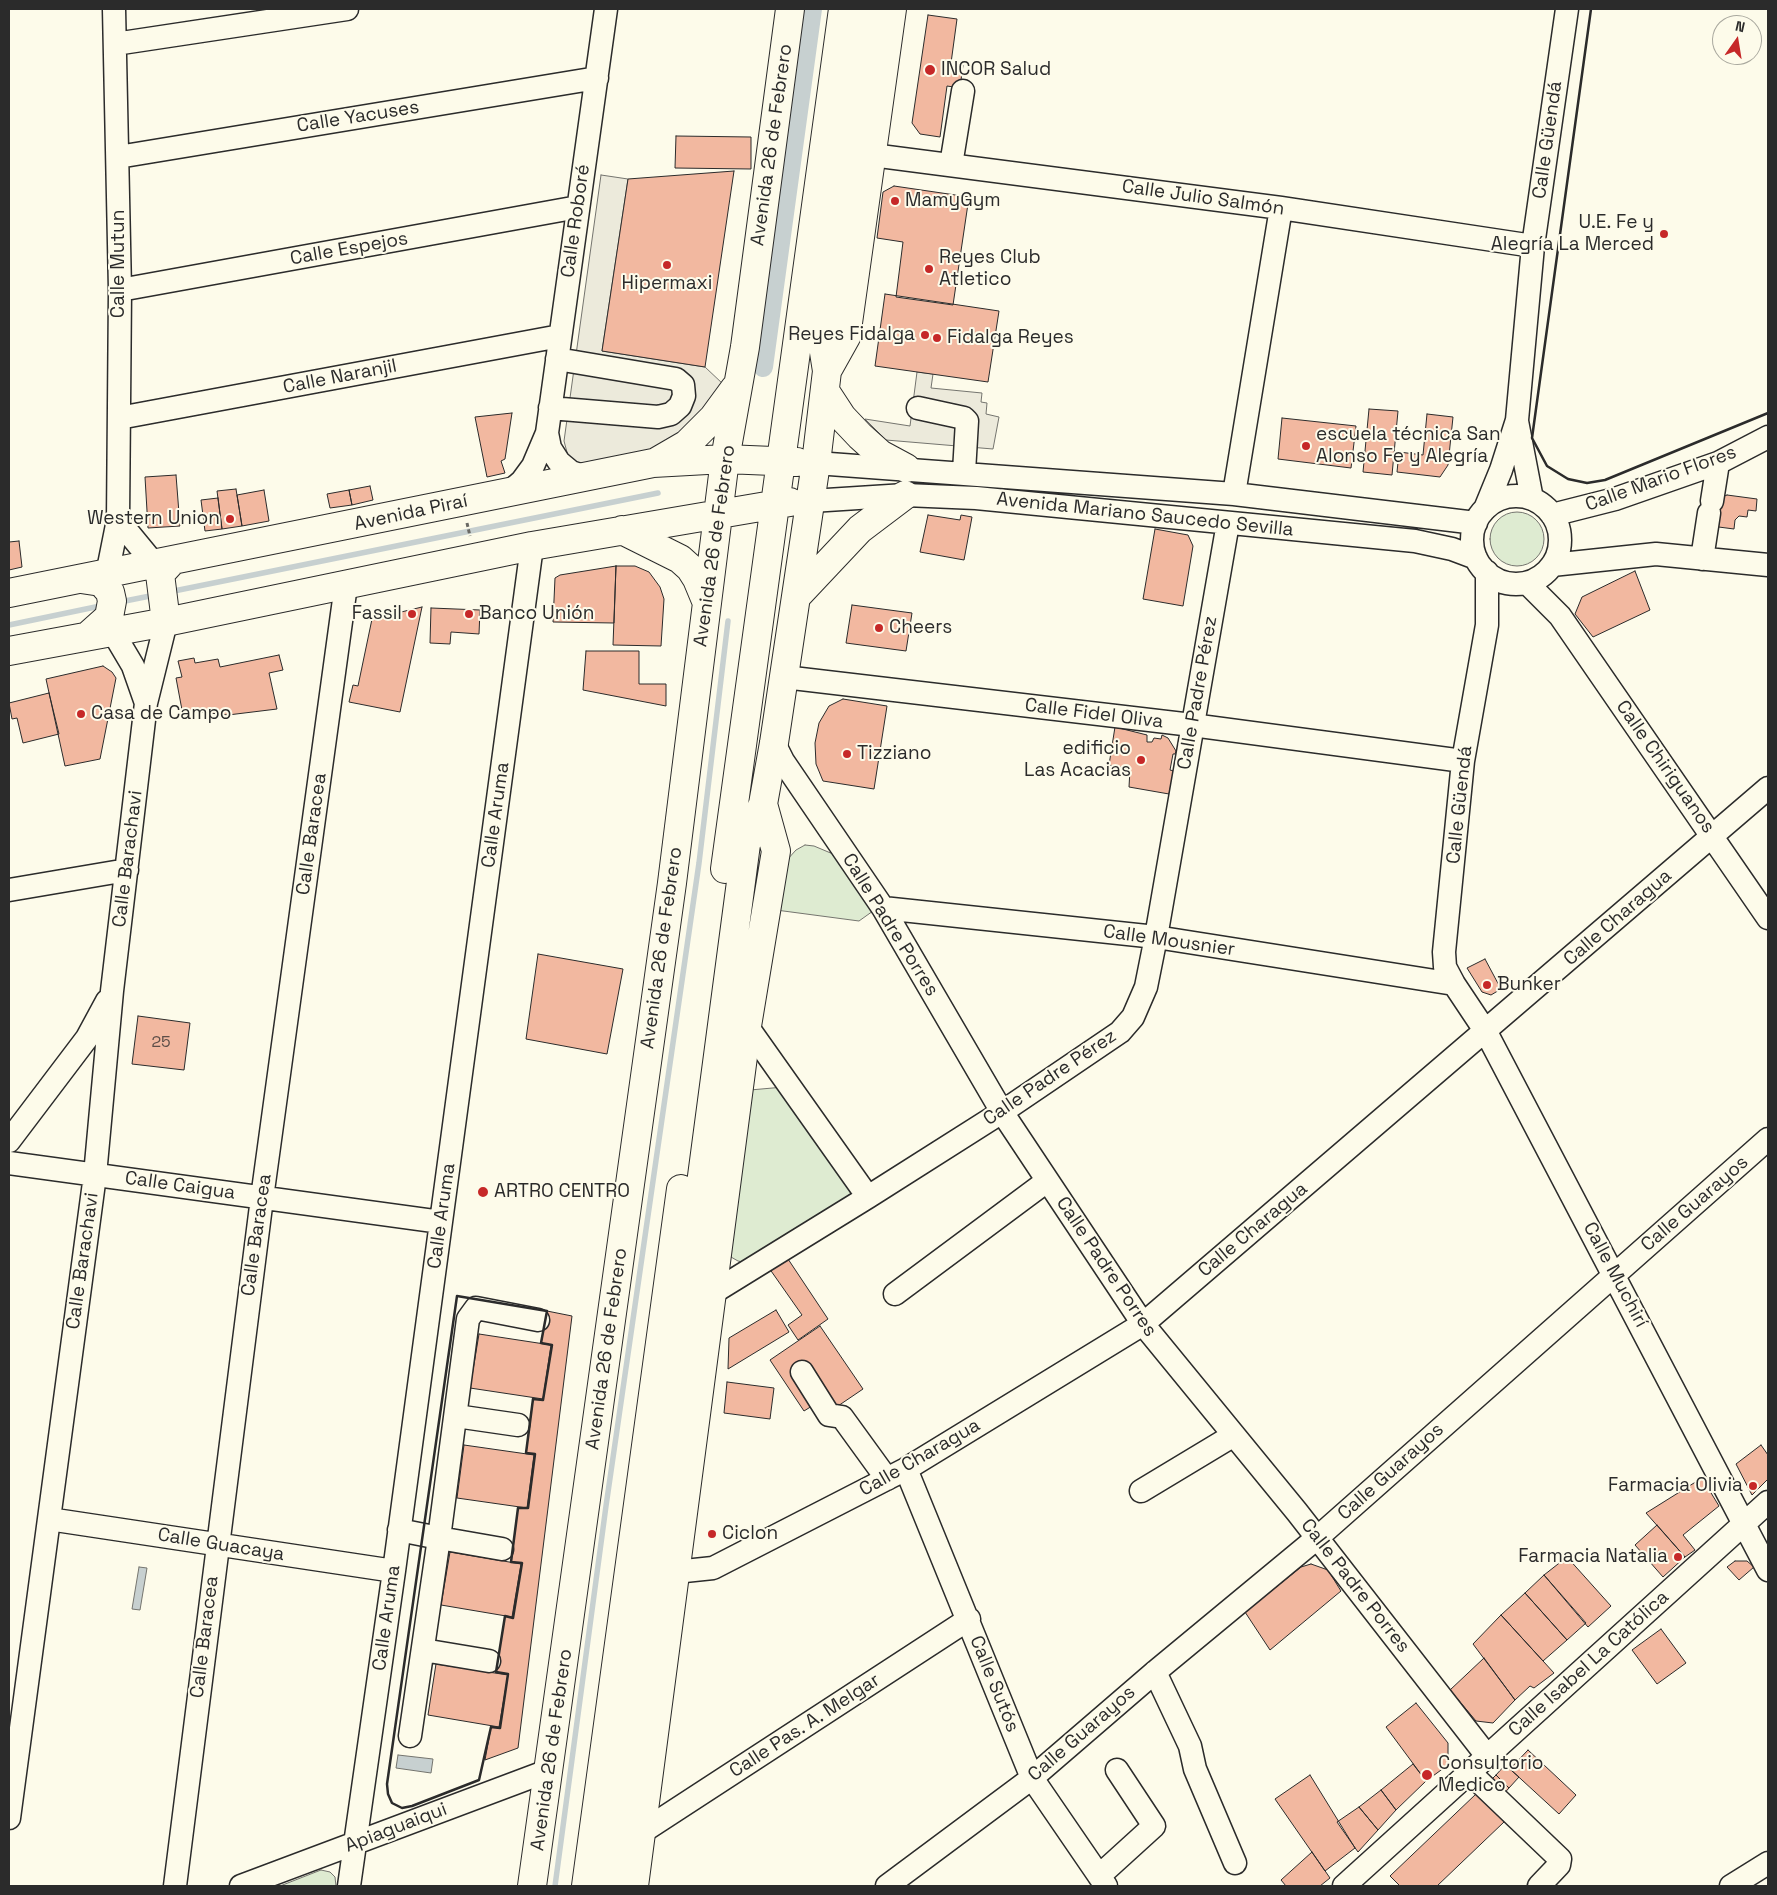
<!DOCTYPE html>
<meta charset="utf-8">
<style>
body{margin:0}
#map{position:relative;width:1777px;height:1895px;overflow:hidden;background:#fdfbea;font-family:"Space Grotesk",sans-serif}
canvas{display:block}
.frame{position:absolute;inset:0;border:10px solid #2b2b2b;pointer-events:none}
.north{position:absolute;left:1712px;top:15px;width:50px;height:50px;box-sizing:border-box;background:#fdfbea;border:1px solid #a9a89e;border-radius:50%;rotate:13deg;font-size:14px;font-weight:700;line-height:20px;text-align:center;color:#2b2b2b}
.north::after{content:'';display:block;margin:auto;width:18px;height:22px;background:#c62828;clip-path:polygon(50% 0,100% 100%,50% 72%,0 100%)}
</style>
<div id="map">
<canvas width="1777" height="1895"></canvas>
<div class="frame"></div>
<div class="north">N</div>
</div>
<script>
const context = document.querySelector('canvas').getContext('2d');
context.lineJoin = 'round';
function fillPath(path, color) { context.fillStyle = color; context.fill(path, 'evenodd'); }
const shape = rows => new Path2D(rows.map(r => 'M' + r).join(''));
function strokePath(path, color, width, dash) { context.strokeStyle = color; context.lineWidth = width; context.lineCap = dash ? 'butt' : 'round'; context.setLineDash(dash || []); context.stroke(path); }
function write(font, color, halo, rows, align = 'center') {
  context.font = font + ' "Space Grotesk",sans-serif'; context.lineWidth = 4; context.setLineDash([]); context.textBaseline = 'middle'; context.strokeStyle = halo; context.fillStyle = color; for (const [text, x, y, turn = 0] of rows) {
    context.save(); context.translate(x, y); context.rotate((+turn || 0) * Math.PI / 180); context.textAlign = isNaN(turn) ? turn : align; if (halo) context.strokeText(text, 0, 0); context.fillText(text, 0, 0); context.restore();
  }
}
const green = shape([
 '1490 539a27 27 0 1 1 54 0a27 27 0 1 1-54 0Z',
 [805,845,814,846,833,854,873,911,859,921,776,910,786,861,796,850,805,845],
 [784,1087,857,1193,743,1262,738,1261,731,1257,729,1249,750,1090,784,1087],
 [321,1870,330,1872,335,1877,336,1886,280,1886,321,1870]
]);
const parking = shape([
 [601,175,628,179,602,351,705,367,723,384,690,427,642,455,579,465,568,456,564,441,601,175],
 [917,372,933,374,931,388,982,393,981,402,987,403,986,414,999,417,993,449,886,440,865,419,910,426,917,372]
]);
const water = shape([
 [139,1567,147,1568,140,1610,132,1609,139,1567],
 [398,1755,433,1759,431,1773,396,1768,398,1755]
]);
const stream = shape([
 [169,592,658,493],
 [125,601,150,596],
 [9,625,105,605],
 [555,1886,606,1506,699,863,728,621]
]);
const canal = shape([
 [763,367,812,9]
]);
const building = shape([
 [928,15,957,19,951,63,963,65,960,88,947,86,940,137,920,134,912,123,928,15],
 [676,136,751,137,751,169,675,168,676,136],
 [734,171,705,367,602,351,628,179,734,171],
 [894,186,969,197,953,305,896,297,903,242,877,238,883,192,894,186],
 [885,294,999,311,988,382,875,366,885,294],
 [1369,409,1398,411,1392,475,1363,472,1369,409],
 [512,413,505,459,501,461,505,473,487,477,475,417,512,413],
 [1427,414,1453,417,1448,465,1440,477,1397,472,1399,452,1423,455,1427,414],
 [1282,418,1356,426,1351,468,1278,459,1282,418],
 [176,475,180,526,148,528,145,477,176,475],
 [370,486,373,500,352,505,349,490,370,486],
 [236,489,242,526,222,529,217,491,236,489],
 [264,490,269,521,242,526,237,495,264,490],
 [349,490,352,505,330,508,327,494,349,490],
 [1727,495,1757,499,1756,511,1748,510,1747,517,1739,516,1735,520,1734,529,1711,526,1703,505,1727,495],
 [218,498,222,529,205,531,201,500,218,498],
 [928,515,960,520,961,515,972,517,964,560,920,552,928,515],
 [1155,529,1188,535,1193,546,1183,606,1143,599,1155,529],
 [19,541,22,567,9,570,9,542,19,541],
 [616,566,614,623,553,622,555,578,560,575,616,566],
 [616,566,635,566,649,572,660,587,664,599,661,646,613,645,616,566],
 [1635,571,1650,610,1593,637,1575,614,1582,597,1635,571],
 [852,605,912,613,906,651,846,643,852,605],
 [422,607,400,712,349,702,353,685,358,686,372,619,422,607],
 [431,608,480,610,479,634,451,632,450,644,430,643,431,608],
 [586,651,639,651,639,684,666,684,666,706,583,690,586,651],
 [279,655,283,670,269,673,277,709,228,715,182,710,176,678,182,677,178,661,194,658,195,663,218,659,220,667,279,655],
 [103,666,112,672,116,678,100,759,65,766,46,679,103,666],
 [49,693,59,734,23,743,17,718,12,719,9,703,49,693],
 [843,699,887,706,874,789,823,781,816,764,815,743,819,723,829,706,843,699],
 [1115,727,1147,735,1147,742,1152,742,1154,738,1161,739,1162,735,1168,738,1176,751,1175,754,1173,754,1170,770,1174,771,1169,794,1129,787,1130,769,1109,765,1115,727],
 [538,954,623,969,607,1054,526,1039,538,954],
 [1485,959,1501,989,1491,995,1482,992,1467,968,1485,959],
 [138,1016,190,1023,184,1070,132,1064,138,1016],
 [786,1256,828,1319,798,1340,788,1325,802,1315,769,1268,786,1256],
 [776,1310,789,1332,728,1369,729,1338,776,1310],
 [547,1311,572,1316,518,1748,485,1760,491,1727,500,1728,508,1674,496,1672,505,1616,513,1618,522,1563,511,1562,518,1508,528,1508,535,1454,526,1453,533,1399,543,1400,552,1345,541,1343,547,1311],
 [820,1326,863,1389,835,1408,820,1401,804,1411,770,1360,820,1326],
 [479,1334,551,1345,543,1399,470,1388,479,1334],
 [727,1382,774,1388,770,1419,724,1413,727,1382],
 [464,1445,534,1455,527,1508,457,1498,464,1445],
 [1761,1445,1768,1455,1768,1479,1752,1495,1736,1464,1761,1445],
 [1702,1478,1719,1506,1683,1535,1695,1550,1685,1557,1646,1513,1702,1478],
 [1657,1525,1685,1557,1663,1577,1635,1545,1657,1525],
 [450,1552,521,1564,512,1617,441,1605,450,1552],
 [1567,1557,1611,1606,1588,1627,1544,1575,1567,1557],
 [1735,1561,1747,1561,1754,1567,1739,1580,1727,1567,1735,1561],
 [1311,1564,1328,1570,1341,1591,1270,1650,1245,1612,1301,1567,1311,1564],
 [1544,1575,1586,1623,1567,1640,1525,1593,1544,1575],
 [1525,1593,1567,1640,1543,1661,1501,1615,1525,1593],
 [1501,1615,1554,1673,1534,1688,1530,1686,1515,1700,1473,1644,1501,1615],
 [1661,1629,1686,1663,1657,1684,1632,1650,1661,1629],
 [1484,1658,1515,1700,1493,1723,1476,1721,1450,1690,1484,1658],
 [436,1664,508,1675,499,1727,428,1715,436,1664],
 [1416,1703,1448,1743,1448,1765,1426,1781,1386,1727,1416,1703],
 [1528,1750,1576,1795,1559,1814,1510,1769,1528,1750],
 [1413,1764,1426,1781,1396,1810,1381,1790,1413,1764],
 [1505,1765,1519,1777,1509,1788,1496,1775,1505,1765],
 [1310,1775,1355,1848,1325,1871,1275,1799,1310,1775],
 [1496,1775,1509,1788,1501,1797,1487,1784,1496,1775],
 [1381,1790,1396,1810,1378,1830,1359,1807,1381,1790],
 [1476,1794,1504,1822,1437,1886,1400,1886,1390,1876,1476,1794],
 [1359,1807,1378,1830,1358,1852,1337,1822,1359,1807],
 [1312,1852,1330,1878,1320,1886,1286,1886,1281,1880,1312,1852]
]);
const path = shape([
 [467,523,470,536]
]);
const minor = shape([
 [115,44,347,9],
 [872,155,1281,208,1533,246],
 [118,157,597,78],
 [951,165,963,91],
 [120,290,578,207],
 [550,408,658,417,671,414,680,406,684,396,683,385,676,379,557,359],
 [918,408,964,418,967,421,964,472],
 [119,418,560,336],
 [1517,421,1532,499],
 [547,433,550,448,559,462,571,472,586,477],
 [816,463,1234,494,1476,523],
 [508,493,522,481,533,466,547,433,606,9],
 [1234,494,1281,208],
 '1472 540a44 44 0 1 1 88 0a44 44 0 1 1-88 0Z',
 [811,501,905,495,976,498,1415,541,1452,549,1476,558],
 [1712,501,1718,463],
 [1485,509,1501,470,1517,420,1533,246,1567,9],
 [1552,515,1615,499,1718,463,1768,437],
 [118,520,155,565],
 [1702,559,1709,513],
 [1552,565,1656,554,1768,565],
 [1487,572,1487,625,1463,761,1444,952,1445,967,1454,984,1486,1032,1768,1570],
 [107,575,118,520,120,290,114,9],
 [1527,583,1560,616,1768,918],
 [108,631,117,639,133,666,146,703],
 [784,677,1192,725,1463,761],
 [774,743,783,761,883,908,1002,1112,1143,1324,1297,1512,1487,1756],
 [9,890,127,870],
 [883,908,1156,937,1454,984],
 [747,1026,868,1197],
 [9,1141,87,1038,107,1001],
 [9,1163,441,1222],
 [714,1292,868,1197,1002,1112,1120,1032,1133,1017,1146,987,1156,937,1228,523],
 [895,1294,1047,1181],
 [802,1372,829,1415,842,1417,887,1479],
 [456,1416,518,1425],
 [906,1469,1032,1778,1106,1886],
 [1141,1491,1234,1435],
 [49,1519,394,1571],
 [399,1530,439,1538,410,1736],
 [502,1549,439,1538,468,1319,476,1308,538,1320],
 [675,1572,713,1568,906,1469,1143,1324,1768,788],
 [423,1650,489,1661],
 [1155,1672,1190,1746,1195,1769,1235,1863],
 [1469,1772,1560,1859,1559,1865,1539,1886],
 [9,1818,95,1175,112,991,146,703,166,622],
 [642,1832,969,1619],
 [1099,1876,1154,1826,1117,1770],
 [175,1886,262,1198,346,585],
 [241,1886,550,1770],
 [349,1886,394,1571,532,546],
 [887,1886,1032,1778,1155,1672,1317,1538,1768,1139],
 [1344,1886,1768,1502],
 [1731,1886,1768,1863]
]);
const major = shape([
 [827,371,846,337,892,9],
 [825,391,842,417,860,436,880,454,906,468],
 [656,462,687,444,713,418,735,388],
 [622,530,680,559,690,568,697,579,707,603],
 [81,579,101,582,110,592,112,601,109,617,90,634],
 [9,593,653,463,725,459,797,462],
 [796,597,860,529,905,495],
 [166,622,160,574,171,562],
 [9,651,166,622,532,546,790,502],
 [725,869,843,9],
 [532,1886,672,883,725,459,745,347,790,9],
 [586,1886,681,1189],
 [608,1886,746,844,763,804,774,743,816,463,827,371,821,333,865,9],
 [634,1886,747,1026,776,851,763,804]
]);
const wall = shape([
 [1591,9,1532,438,1547,466,1568,479,1587,483,1605,480,1768,413],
 [457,1296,547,1311,541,1343,552,1345,543,1400,533,1399,526,1453,535,1454,528,1508,518,1508,511,1562,522,1563,513,1618,505,1616,496,1672,508,1674,500,1728,491,1727,479,1780,412,1806,402,1808,392,1803,388,1794,387,1784,457,1296]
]);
const markers = [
 [930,70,6,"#c62828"],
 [895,201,5,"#c62828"],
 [1664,234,5,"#c62828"],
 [667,265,5,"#c62828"],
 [929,269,5,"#c62828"],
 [925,335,5,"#c62828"],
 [937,338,5,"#c62828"],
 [1306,446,5,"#c62828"],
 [230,519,5,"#c62828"],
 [412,614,5,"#c62828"],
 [469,614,5,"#c62828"],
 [879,628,5,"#c62828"],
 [81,714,5,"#c62828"],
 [847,754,5,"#c62828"],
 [1141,760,5,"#c62828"],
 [1487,985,5,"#c62828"],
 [483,1192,6,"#c62828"],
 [1753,1486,5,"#c62828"],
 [712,1534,5,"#c62828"],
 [1678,1557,5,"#c62828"],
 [1427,1775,6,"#c62828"]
];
const numberNames = [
 ["25",161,1043]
];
const poiNames = [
 ["INCOR Salud",941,70],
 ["MamyGym",905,201],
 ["U.E. Fe y",1654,223,"right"],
 ["Alegría La Merced",1654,245,"right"],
 ["Reyes Club",939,258],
 ["Atletico",939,280],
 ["Hipermaxi",667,284,"center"],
 ["Reyes Fidalga",915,335,"right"],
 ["Fidalga Reyes",947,338],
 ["escuela técnica San",1316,435],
 ["Alonso Fe y Alegría",1316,457],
 ["Western Union",220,519,"right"],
 ["Fassil",402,614,"right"],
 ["Banco Unión",479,614],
 ["Cheers",889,628],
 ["Casa de Campo",91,714],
 ["edificio",1131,749,"right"],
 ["Las Acacias",1131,771,"right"],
 ["Tizziano",857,754],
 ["Bunker",1497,985],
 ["ARTRO CENTRO",494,1192],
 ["Farmacia Olivia",1743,1486,"right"],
 ["Ciclon",722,1534],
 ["Farmacia Natalia",1668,1557,"right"],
 ["Consultorio",1438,1764],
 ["Medico",1438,1786]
];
const streetNames = [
 ["Calle Yacuses",358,117,-9],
 ["Calle Güendá",1548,140,-82],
 ["Avenida 26 de Febrero",772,145,-82],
 ["Calle Julio Salmón",1203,198,8],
 ["Calle Roboré",576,221,-82],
 ["Calle Espejos",349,249,-10],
 ["Calle Mutun",119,264,-90],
 ["Calle Naranjil",340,377,-11],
 ["Calle Mario Flores",1661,479,-20],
 ["Avenida Piraí",411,513,-12],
 ["Avenida Mariano Saucedo Sevilla",1145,515,6],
 ["Avenida 26 de Febrero",715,546,-82],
 ["Calle Padre Pérez",1198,693,-80],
 ["Calle Fidel Oliva",1094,714,7],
 ["Calle Chiriguanos",1665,767,55],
 ["Calle Güendá",1460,805,-84],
 ["Calle Aruma",496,815,-82],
 ["Calle Baracea",312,834,-82],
 ["Calle Barachavi",128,859,-83],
 ["Calle Charagua",1618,918,-41],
 ["Calle Padre Porres",890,925,58],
 ["Calle Mousnier",1169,941,8],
 ["Avenida 26 de Febrero",662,948,-82],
 ["Calle Padre Pérez",1050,1078,-34],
 ["Calle Caigua",180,1186,8],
 ["Calle Guarayos",1695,1204,-41],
 ["Calle Aruma",442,1216,-82],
 ["Calle Charagua",1253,1230,-40],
 ["Calle Baracea",257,1235,-82],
 ["Calle Barachavi",83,1261,-82],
 ["Calle Padre Porres",1106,1267,56],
 ["Calle Muchirí",1615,1275,62],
 ["Avenida 26 de Febrero",607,1349,-82],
 ["Calle Charagua",920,1458,-30],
 ["Calle Guarayos",1391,1472,-42],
 ["Calle Guacaya",221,1545,9],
 ["Calle Padre Porres",1355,1586,52],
 ["Calle Aruma",387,1618,-82],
 ["Calle Baracea",205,1637,-83],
 ["Calle Isabel La Católica",1589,1664,-42],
 ["Calle Sutós",994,1684,68],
 ["Calle Pas. A. Melgar",805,1726,-33],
 ["Calle Guarayos",1082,1734,-41],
 ["Avenida 26 de Febrero",552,1750,-82],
 ["Apiaguaiqui",396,1828,-21]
];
fillPath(green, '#deebd1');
strokePath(green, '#74746e', 1);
fillPath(parking, '#eceadb');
strokePath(parking, '#74746e', 1);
fillPath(water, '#c7d0d0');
strokePath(water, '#74746e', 1);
strokePath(stream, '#c7d0d0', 5.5);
strokePath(canal, '#c7d0d0', 20);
fillPath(building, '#f2b8a0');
strokePath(building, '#2b2b2b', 1);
strokePath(minor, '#2b2b2b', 25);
strokePath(major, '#2b2b2b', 30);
strokePath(path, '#6a6964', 3, [4, 2.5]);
strokePath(minor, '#fdfbea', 22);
strokePath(major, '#fdfbea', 28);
strokePath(wall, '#2b2b2b', 2.5);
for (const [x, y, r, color] of markers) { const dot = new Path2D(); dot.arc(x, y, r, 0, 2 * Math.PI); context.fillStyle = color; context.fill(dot); strokePath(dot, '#fdfbea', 2); }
write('16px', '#5d4e48', null, numberNames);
write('19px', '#2b2b2b', '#fdfbea', poiNames, 'left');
write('19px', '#2b2b2b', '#fdfbea', streetNames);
</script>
